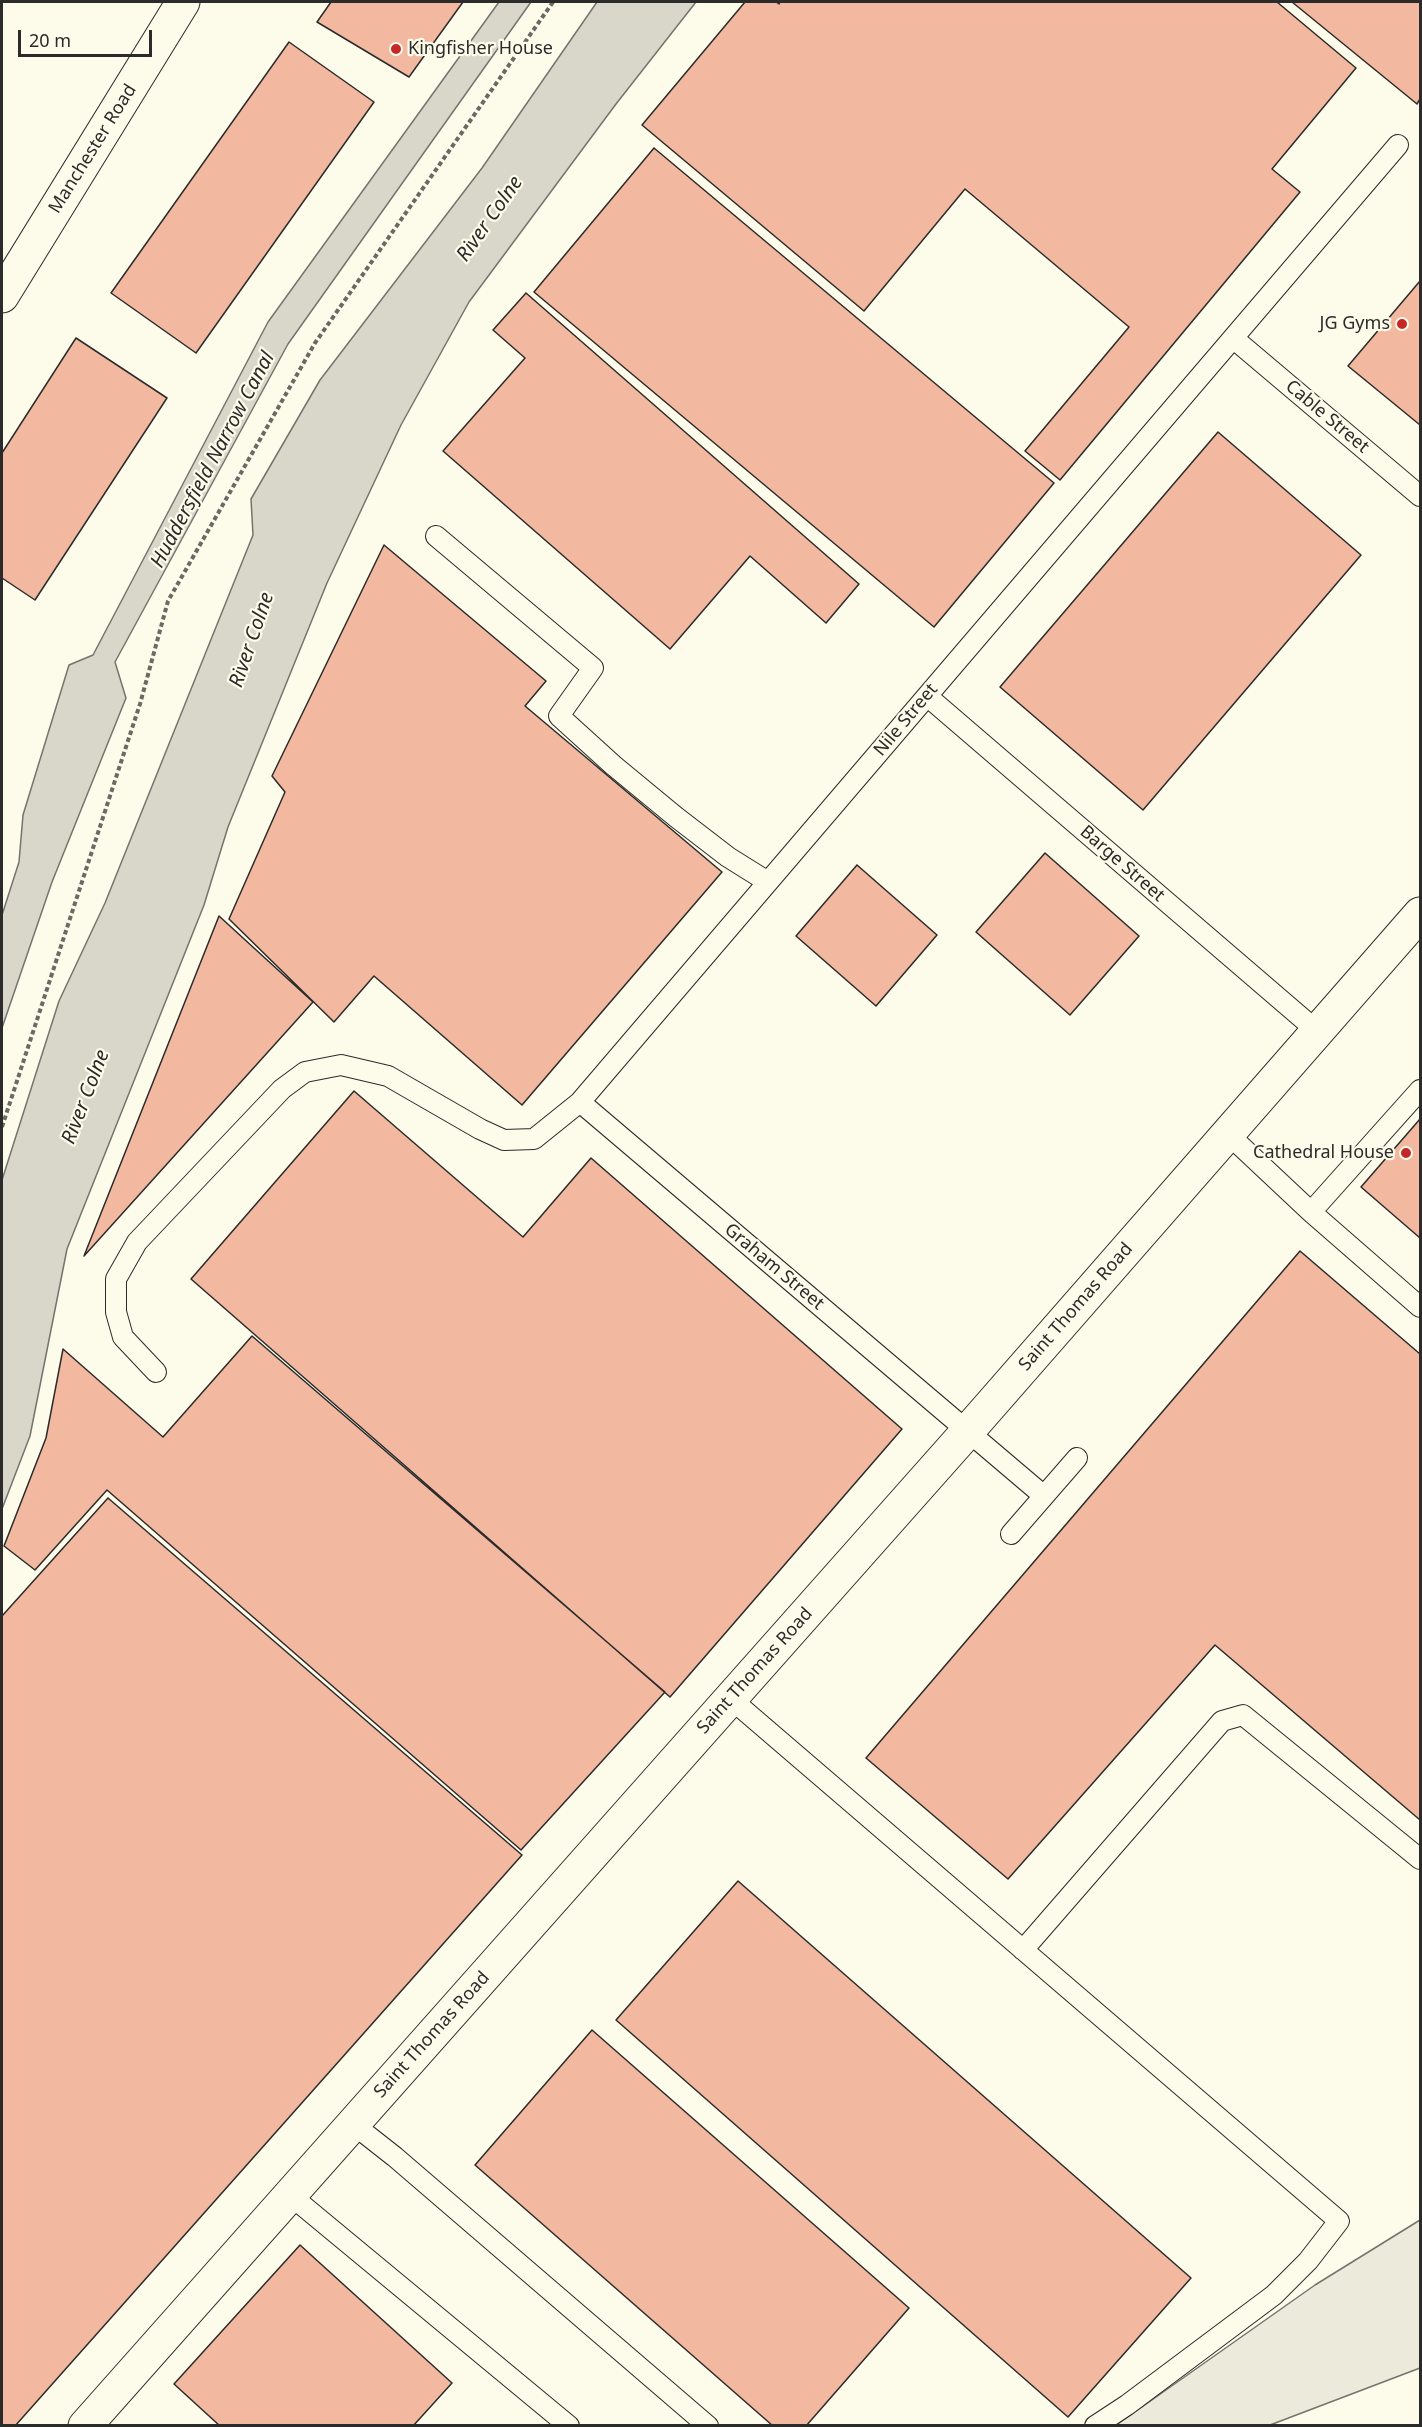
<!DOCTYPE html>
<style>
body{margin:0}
#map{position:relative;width:1422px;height:2427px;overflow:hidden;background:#fdfbea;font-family:"Noto Sans",sans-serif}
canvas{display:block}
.frame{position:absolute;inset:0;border:3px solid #2b2b2b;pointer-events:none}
.scale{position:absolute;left:18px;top:30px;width:134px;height:27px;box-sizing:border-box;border:3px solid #2b2b2b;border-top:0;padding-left:8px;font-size:18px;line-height:21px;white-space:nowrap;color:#2b2b2b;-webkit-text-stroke:4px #fdfbea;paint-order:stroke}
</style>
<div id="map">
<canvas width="1422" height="2427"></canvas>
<div class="frame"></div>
<div class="scale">20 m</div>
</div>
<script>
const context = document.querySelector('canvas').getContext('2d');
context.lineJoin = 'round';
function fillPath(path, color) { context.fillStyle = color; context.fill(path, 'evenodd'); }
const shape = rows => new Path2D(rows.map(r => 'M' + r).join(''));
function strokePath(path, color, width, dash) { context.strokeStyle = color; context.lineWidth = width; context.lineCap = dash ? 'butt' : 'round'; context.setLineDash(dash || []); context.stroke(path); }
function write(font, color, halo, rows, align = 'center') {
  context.font = font + ' "Noto Sans",sans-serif'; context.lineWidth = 4.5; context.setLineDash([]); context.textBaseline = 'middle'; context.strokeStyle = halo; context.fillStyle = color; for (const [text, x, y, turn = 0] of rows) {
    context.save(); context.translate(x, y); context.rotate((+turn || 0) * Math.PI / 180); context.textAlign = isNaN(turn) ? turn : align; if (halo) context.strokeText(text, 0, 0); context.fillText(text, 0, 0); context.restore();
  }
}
const green = shape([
 [1420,2220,1420,2368,1270,2425,1115,2426,1315,2285,1420,2220]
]);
const water = shape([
 [499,2,531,2,288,344,115,662,126,698,52,882,2,1028,2,915,19,862,23,815,69,665,93,655,268,322,499,2],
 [597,2,696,2,616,104,469,302,401,425,327,583,228,827,204,905,67,1249,30,1436,2,1509,2,1180,59,1001,105,903,253,535,251,499,320,380,482,168,597,2]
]);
const building = shape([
 [331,2,463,2,409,77,317,22,331,2],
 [745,2,776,2,779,4,780,2,1277,2,1356,68,1272,169,1300,192,1060,480,1025,451,1129,327,965,189,864,311,642,125,745,2],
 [1292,2,1420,2,1420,99,1417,104,1292,2],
 [289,42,374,102,196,353,111,293,289,42],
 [654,148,1054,483,934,627,534,292,654,148],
 [1420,281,1420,425,1348,366,1420,281],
 [526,293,859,584,826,623,750,556,670,649,443,451,525,358,493,330,526,293],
 [76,338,167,398,35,600,2,578,2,453,76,338],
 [1218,432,1361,555,1143,810,1000,687,1218,432],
 [384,545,546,681,525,706,722,872,522,1105,374,976,334,1022,229,919,285,792,272,776,384,545],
 [1045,853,1139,936,1070,1015,976,932,1045,853],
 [857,865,937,935,876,1006,796,936,857,865],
 [219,916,313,1002,84,1256,219,916],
 [354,1091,523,1237,591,1158,902,1429,670,1697,191,1279,354,1091],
 [1420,1119,1420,1238,1361,1187,1420,1119],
 [1300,1251,1420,1354,1420,1820,1215,1645,1008,1879,866,1758,1300,1251],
 [252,1336,665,1692,521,1850,107,1490,35,1570,4,1546,46,1438,63,1349,163,1437,252,1336],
 [108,1498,522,1855,15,2426,2,2426,2,1616,108,1498],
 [738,1881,1191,2278,1068,2417,616,2020,738,1881],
 [592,2030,909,2308,806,2426,773,2426,475,2165,592,2030],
 [300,2245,452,2383,413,2426,220,2426,174,2384,300,2245]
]);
const path = shape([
 [2,1127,140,704,168,601,315,343,553,2]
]);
const lane = shape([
 [1233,338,1420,496],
 [436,536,593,668,559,716,613,765,676,817,728,857,768,882],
 [927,696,1317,1031],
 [580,1102,1044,1496],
 [1228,1134,1311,1212,1420,1090],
 [1311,1212,1420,1307],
 [156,1372,123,1337,116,1312,116,1279,137,1242,282,1089,305,1072,341,1065,388,1076,480,1129,504,1140,534,1139,580,1102,1398,145],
 [1011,1534,1077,1458],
 [731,1699,1339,2221,1308,2261,1274,2295,1127,2405,1095,2426],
 [1023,1950,1222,1721,1243,1715,1420,1859],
 [353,2124,395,2157,708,2426],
 [290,2195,569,2426]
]);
const secondary = shape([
 [85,2426,967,1432,1420,914]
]);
const primary = shape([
 [2,296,183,2]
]);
const markers = [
 [396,49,6,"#c62828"],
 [1402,324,6,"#c62828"],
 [1406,1153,6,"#c62828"]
];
const poiNames = [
 ["Kingfisher House",408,49,"left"],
 ["JG Gyms",1390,324],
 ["Cathedral House",1394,1153]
];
const streetNames = [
 ["Manchester Road",93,149,-58],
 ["Cable Street",1327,417,40],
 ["Nile Street",906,720,-50],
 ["Barge Street",1122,864,41],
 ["Graham Street",774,1267,40],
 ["Saint Thomas Road",1076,1307,-49],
 ["Saint Thomas Road",755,1671,-48],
 ["Saint Thomas Road",432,2035,-48]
];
const waterNames = [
 ["River Colne",490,219,-55],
 ["Huddersfield Narrow Canal",213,460,-62],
 ["River Colne",252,640,-71],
 ["River Colne",86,1097,-69]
];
fillPath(green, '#ecebdb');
strokePath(green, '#74746e', 1.5);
fillPath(water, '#d8d7c9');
strokePath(water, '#74746e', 1.5);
fillPath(building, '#f2b8a0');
strokePath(building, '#2b2b2b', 1.5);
strokePath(lane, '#2b2b2b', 22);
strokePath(secondary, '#2b2b2b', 35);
strokePath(primary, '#2b2b2b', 35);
strokePath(path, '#6a6964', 4, [4.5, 3]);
strokePath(lane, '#fdfbea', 20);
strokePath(secondary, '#fdfbea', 33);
strokePath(primary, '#fdfbea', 33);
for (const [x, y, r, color] of markers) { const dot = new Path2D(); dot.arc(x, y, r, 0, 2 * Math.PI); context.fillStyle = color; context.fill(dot); strokePath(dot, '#fdfbea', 2); }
write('18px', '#2b2b2b', '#fdfbea', poiNames, 'right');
write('18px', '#2b2b2b', '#fdfbea', streetNames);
write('italic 20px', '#2b2b2b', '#fdfbea', waterNames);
</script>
